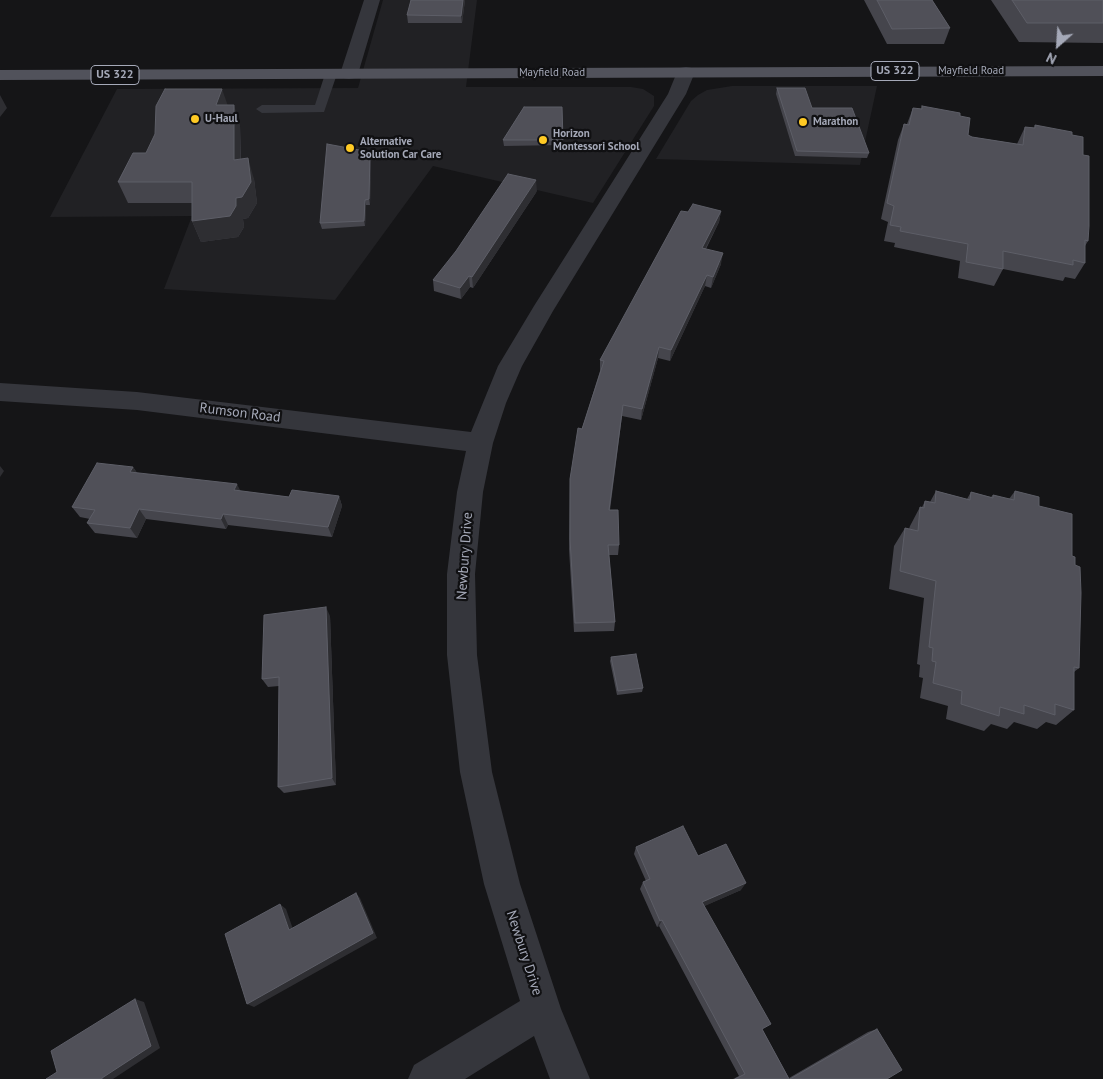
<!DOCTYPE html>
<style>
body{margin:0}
#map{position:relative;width:1103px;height:1079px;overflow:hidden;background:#151517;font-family:"PT Sans",sans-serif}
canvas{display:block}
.north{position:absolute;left:1033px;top:20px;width:50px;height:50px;-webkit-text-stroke:4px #101012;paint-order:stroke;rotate:206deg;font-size:14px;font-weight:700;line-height:20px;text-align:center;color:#a5a9b8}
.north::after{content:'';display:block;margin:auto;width:18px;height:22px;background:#a5a9b8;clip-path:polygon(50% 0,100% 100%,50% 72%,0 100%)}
</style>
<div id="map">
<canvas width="1103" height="1079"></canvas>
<div class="north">N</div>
</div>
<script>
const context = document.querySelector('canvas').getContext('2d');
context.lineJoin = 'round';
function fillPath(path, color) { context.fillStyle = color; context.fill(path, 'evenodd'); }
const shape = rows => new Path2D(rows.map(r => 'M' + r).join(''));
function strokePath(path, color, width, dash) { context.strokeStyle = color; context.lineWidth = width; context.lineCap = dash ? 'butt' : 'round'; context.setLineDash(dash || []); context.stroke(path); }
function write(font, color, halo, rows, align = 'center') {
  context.font = font + ' "PT Sans",sans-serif'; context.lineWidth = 4.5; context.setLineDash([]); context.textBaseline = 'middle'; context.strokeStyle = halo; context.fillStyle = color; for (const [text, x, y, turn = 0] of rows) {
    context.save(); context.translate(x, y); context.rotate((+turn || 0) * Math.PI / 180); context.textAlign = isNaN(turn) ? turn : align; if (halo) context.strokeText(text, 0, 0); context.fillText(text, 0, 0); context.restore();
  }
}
const built = shape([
 [383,0,477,0,466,87,631,87,643,89,654,96,654,106,593,203,433,166,335,300,164,289,192,216,50,217,117,89,358,88],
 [732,86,877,86,860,165,656,159,691,101,698,95,707,90]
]);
const service = shape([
 [331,71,337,74,324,112,262,113,256,109,262,105,315,105,325,74,331,71]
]);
const minor = shape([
 [364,0,380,0,358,74,355,78,349,79,343,78,340,74,364,0],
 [686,67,692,68,695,72,686,94,553,311,522,366,506,403,493,443,483,492,475,574,477,655,492,772,520,884,561,1009,590,1079,550,1079,534,1036,465,1079,408,1079,414,1065,520,1001,484,884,460,772,447,655,447,574,457,492,466,451,137,410,0,401,0,383,137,392,471,432,498,366,534,306,668,94,677,72,680,68,686,67]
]);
const primary = shape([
 [1103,66,1103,76,0,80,0,70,1103,66]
]);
const wall = shape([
 [411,0,465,0,462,23,408,23,407,15],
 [864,0,932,0,950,28,944,44,887,44],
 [991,0,1103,0,1103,43,1019,42],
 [777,88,812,108,869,153,867,158,795,156,776,94],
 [228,105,240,126,241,159,254,179,257,203,248,218,243,219,244,227,238,237,201,242,192,221,192,203,128,203,118,182],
 [922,106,960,116,968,135,972,137,1017,144,1025,127,1034,128,1035,125,1072,135,1083,155,1088,241,1085,246,1085,263,1075,279,1065,277,1063,281,1003,269,994,286,958,278,960,261,894,247,895,243,884,241,888,222,881,219,898,140,904,124,907,124,913,108,921,109],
 [562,107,563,145,504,146,503,140],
 [370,152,371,158,370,205,366,205,365,226,322,229,320,223],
 [537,191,473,288,470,287,461,299,434,291,433,280],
 [721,211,719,222,706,249,721,264,711,288,705,286,670,361,658,358,641,420,622,416,610,510,619,545,618,555,609,555,615,622,614,631,574,632,569,549,570,479,582,429,600,371,600,360,688,212],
 [133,467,137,473,240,491,289,497,339,496,342,506,332,537,228,525,226,529,146,519,137,538,95,533,87,523,90,519,80,517,72,507],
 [936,491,967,499,971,492,991,497,993,495,1009,499,1015,491,1039,506,1072,556,1079,668,1074,672,1074,710,1056,725,1046,722,1037,729,1014,722,1007,729,991,724,984,731,946,719,948,706,920,698,923,678,919,677,920,665,917,664,924,598,889,589,894,546,905,528,909,529,910,526,920,507,922,507,925,501,930,502],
 [330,616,336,785,284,793,278,787,279,686,268,687,262,679],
 [611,657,643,688,642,692,617,695,610,661],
 [636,847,698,856,741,890,704,906,762,1029,789,1078,868,1032,877,1029,887,1079,733,1079,739,1076,659,926,657,927,640,889,643,882,646,881,634,854]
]);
const shadedWall = shape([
 [463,0,465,0,462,23,461,16],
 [222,89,229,109,216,105],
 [0,95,7,108,0,117],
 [234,105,240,126,241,181,234,160],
 [370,152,371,158,370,205,369,199],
 [248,158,254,179,257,203,248,218,243,219,244,227,238,237,201,242,192,221,236,198],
 [536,180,537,191,473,288,472,277],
 [365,200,366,205,365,226,364,221],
 [721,211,719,222,700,259,702,248],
 [723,253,721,264,711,288,713,277],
 [707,275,705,286,670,361,671,350],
 [469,276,470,287,461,299,460,288],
 [659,347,658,358,641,420,642,409],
 [0,466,4,471,0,477],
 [133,467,140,477,130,472],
 [237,484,242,494,234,490],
 [339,496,342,506,332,537,328,527],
 [139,509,146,519,137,538,130,528],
 [223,514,228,525,226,529,221,519],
 [326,607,330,616,336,785,332,778],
 [746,883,741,890,698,909,702,902],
 [356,893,360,898,377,938,254,1007,247,1004],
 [280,904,286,909,295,935,289,930],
 [662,920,659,926,657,927,660,921],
 [135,999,144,1002,160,1048,113,1079,102,1079]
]);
const building = shape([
 [411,0,463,0,461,16,407,15,411,0],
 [877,0,932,0,950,28,892,29,877,0],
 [1012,0,1103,0,1103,23,1027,23,1012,0],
 [777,88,805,88,812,108,852,108,869,153,797,151,777,88],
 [165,89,222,89,216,105,234,105,234,160,248,158,251,182,242,197,236,198,236,206,230,216,192,221,192,182,118,182,133,153,146,153,155,134,156,106,165,89],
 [922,106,960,113,960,116,970,118,968,135,972,137,1023,145,1025,127,1035,128,1035,125,1072,132,1072,135,1083,137,1083,155,1089,156,1089,226,1088,241,1085,240,1085,263,1073,260,1073,265,1003,251,1003,269,966,262,968,244,900,231,901,227,890,225,894,206,887,203,904,124,909,125,913,108,922,109,922,106],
 [524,107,562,107,563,140,503,140,524,107],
 [327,144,370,152,369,199,365,200,364,221,320,223,327,144],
 [508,174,536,180,472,277,469,276,460,288,433,280,456,251,508,174],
 [693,204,721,211,702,248,723,253,713,277,707,275,671,350,659,347,642,409,623,405,609,510,618,510,619,545,608,545,615,622,575,623,570,539,570,479,578,428,582,429,604,361,600,360,681,211,688,212,693,204],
 [97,463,133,467,130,472,237,484,234,490,289,497,292,490,339,496,328,527,223,514,221,519,139,509,130,528,87,523,95,510,72,507,97,463],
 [936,491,970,500,971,492,993,498,993,495,1014,500,1015,491,1039,497,1039,506,1072,514,1072,556,1075,557,1075,565,1080,567,1081,593,1079,668,1074,667,1074,710,1055,704,1055,715,1024,705,1024,714,1000,707,999,716,961,704,962,691,933,683,936,662,932,661,933,648,929,647,936,581,900,571,905,528,918,531,920,507,924,508,925,501,935,503,936,491],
 [326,607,332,778,278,787,279,677,262,679,264,615,326,607],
 [636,654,643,688,618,691,611,657,636,654],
 [683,826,698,856,726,844,746,883,702,902,771,1024,762,1029,789,1079,735,1079,745,1074,662,920,660,921,643,882,650,879,636,847,683,826],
 [356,893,373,933,247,1004,225,934,280,904,289,930,356,893],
 [135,999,151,1046,102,1078,102,1079,46,1079,57,1072,51,1051,135,999],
 [877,1029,902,1070,887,1079,790,1079,877,1029]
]);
const markers = [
 [195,119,5,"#ffca24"],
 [803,122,5,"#ffca24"],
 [543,140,5,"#ffca24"],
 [350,148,5,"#ffca24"]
];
const farStreetnames = [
 ["Mayfield Road",971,71],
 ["Mayfield Road",552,73]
];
const farPoinames = [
 ["U-Haul",205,119],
 ["Marathon",813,122],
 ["Horizon",553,134],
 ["Montessori School",553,147],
 ["Alternative",360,142],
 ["Solution Car Care",360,155]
];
const shields = [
 [895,71,48],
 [115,75,48]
];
const shieldNames = [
 ["US 322",895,71],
 ["US 322",115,75]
];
const streetNames = [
 ["Rumson Road",240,413,7],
 ["Newbury Drive",465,556,-86],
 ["Newbury Drive",524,953,72]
];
fillPath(built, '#212124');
fillPath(service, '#35363c');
fillPath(minor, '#35363c');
fillPath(primary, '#51525b');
fillPath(wall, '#45454c');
fillPath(shadedWall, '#2e2e32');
fillPath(building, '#505058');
strokePath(building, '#5d5e67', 1);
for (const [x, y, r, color] of markers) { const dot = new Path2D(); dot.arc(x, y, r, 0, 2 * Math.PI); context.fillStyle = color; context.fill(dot); strokePath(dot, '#101012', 2); }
write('11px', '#a5a9b8', '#101012', farStreetnames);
write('bold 11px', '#a5a9b8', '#101012', farPoinames, 'left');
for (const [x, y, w] of shields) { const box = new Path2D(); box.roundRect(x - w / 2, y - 9.5, w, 19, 4); context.fillStyle = '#101012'; context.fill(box); strokePath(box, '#a5a9b8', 1); }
write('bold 12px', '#a5a9b8', null, shieldNames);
write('14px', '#a5a9b8', '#101012', streetNames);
</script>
